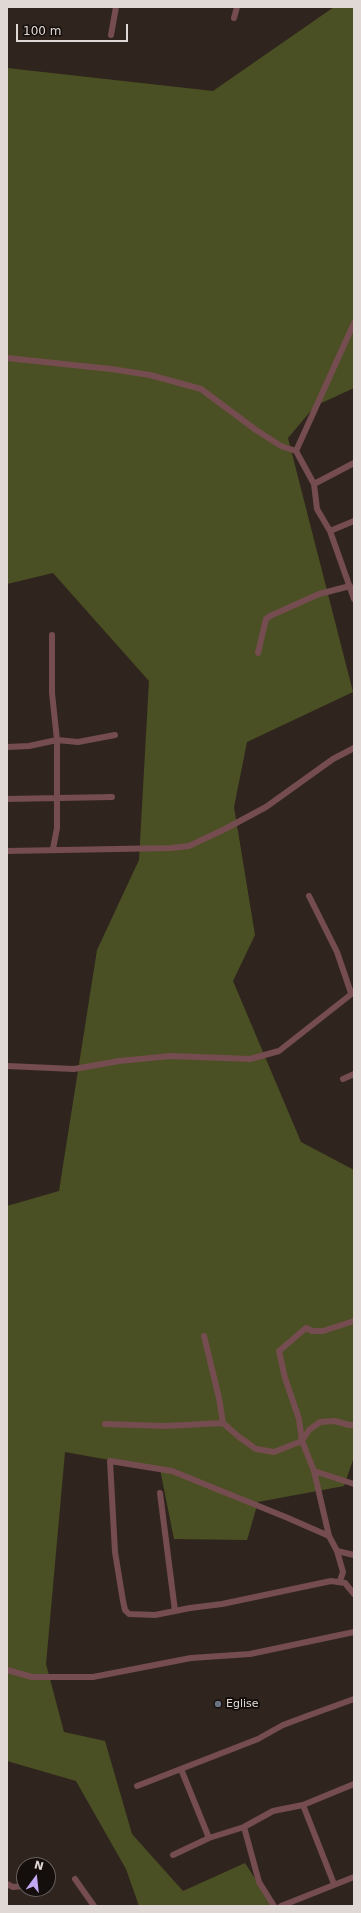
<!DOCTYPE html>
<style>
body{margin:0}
#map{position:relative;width:361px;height:1913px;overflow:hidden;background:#30251e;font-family:"DejaVu Sans",sans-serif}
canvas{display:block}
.frame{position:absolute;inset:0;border:8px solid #e0d8d4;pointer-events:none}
.north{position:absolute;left:16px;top:1857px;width:40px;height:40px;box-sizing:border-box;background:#140f0c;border:1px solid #665f5c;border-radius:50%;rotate:15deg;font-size:11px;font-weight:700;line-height:16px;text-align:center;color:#e0d8d4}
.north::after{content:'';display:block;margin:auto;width:14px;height:18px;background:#c2a8f3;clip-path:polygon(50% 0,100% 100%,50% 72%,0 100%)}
.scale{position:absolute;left:16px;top:24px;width:112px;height:18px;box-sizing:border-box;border:2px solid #e0d8d4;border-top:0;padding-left:5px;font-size:12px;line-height:14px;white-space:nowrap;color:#e0d8d4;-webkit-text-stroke:3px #140f0c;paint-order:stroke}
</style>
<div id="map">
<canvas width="361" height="1913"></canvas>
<div class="frame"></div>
<div class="north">N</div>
<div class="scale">100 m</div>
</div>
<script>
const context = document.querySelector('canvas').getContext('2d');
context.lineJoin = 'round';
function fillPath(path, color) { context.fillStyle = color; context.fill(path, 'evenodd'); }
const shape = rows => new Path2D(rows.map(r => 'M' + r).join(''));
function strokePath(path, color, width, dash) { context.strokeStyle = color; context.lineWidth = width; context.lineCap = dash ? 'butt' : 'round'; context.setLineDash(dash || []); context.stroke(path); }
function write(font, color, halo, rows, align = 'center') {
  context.font = font + ' "DejaVu Sans",sans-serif'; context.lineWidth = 4; context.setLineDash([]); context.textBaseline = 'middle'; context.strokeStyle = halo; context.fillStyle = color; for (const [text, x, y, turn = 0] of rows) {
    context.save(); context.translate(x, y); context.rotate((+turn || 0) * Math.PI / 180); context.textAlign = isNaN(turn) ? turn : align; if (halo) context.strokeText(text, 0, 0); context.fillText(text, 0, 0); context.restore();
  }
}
const forest = shape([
 [334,7,354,7,354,388,315,406,288,438,353,692,247,742,234,807,255,935,233,981,301,1142,354,1170,354,1457,344,1486,258,1502,247,1540,174,1539,160,1469,65,1452,46,1664,64,1732,105,1741,132,1834,183,1891,245,1863,273,1906,139,1906,126,1869,76,1781,7,1761,7,1206,59,1191,97,950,139,860,149,681,53,573,7,584,7,68,213,91]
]);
const minor = shape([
 [234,18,237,7],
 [111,35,116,7],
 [7,358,111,369,150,375,201,389,256,430,281,446,296,451,314,484,317,509,330,531,354,599],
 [296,451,354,323],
 [314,484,354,463],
 [330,531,354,521],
 [52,635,52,693,57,740,57,828,53,849],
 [258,653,266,619,270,616,319,594,350,586],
 [7,747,29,746,57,740,78,742,115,735],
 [7,799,112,797],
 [7,851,171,848,189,846,225,829,266,807,333,759,354,748],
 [309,896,337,952,351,993],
 [7,1066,74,1069,119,1061,171,1056,250,1059,279,1051,354,992],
 [343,1079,354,1074],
 [204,1336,219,1398,223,1423,239,1437,256,1449,274,1452,302,1441,309,1430,320,1422,335,1421,349,1425,354,1425],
 [105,1424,165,1426,223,1423],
 [314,1471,354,1484],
 [160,1493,175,1611],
 [329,1536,314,1471,302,1441,299,1419,285,1378,279,1351,306,1328,312,1331,323,1331,354,1321],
 [337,1551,354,1555],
 [340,1581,343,1572,337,1551,329,1536,288,1518,172,1471,110,1461,115,1552,123,1601,125,1610,129,1614,155,1615,190,1608,222,1604,331,1581,345,1583,354,1594],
 [7,1670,32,1677,93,1677,191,1658,250,1654,354,1632],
 [181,1769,209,1838],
 [137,1786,258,1739,283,1725,307,1716,354,1699],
 [303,1805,334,1884],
 [244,1827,259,1882,274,1906],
 [173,1855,209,1838,244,1827,273,1811,303,1805,354,1784],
 [75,1879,94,1906],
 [7,1884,13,1887,24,1886],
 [281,1906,354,1877]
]);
const markers = [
 [218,1704,4,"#6b7280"]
];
const poiNames = [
 ["Eglise",226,1704]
];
fillPath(forest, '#4a5023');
strokePath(minor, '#754c4f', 6);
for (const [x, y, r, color] of markers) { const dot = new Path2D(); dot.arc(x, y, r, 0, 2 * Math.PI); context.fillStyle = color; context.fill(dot); strokePath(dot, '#140f0c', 1.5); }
write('11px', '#e0d8d4', '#140f0c', poiNames, 'left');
</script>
